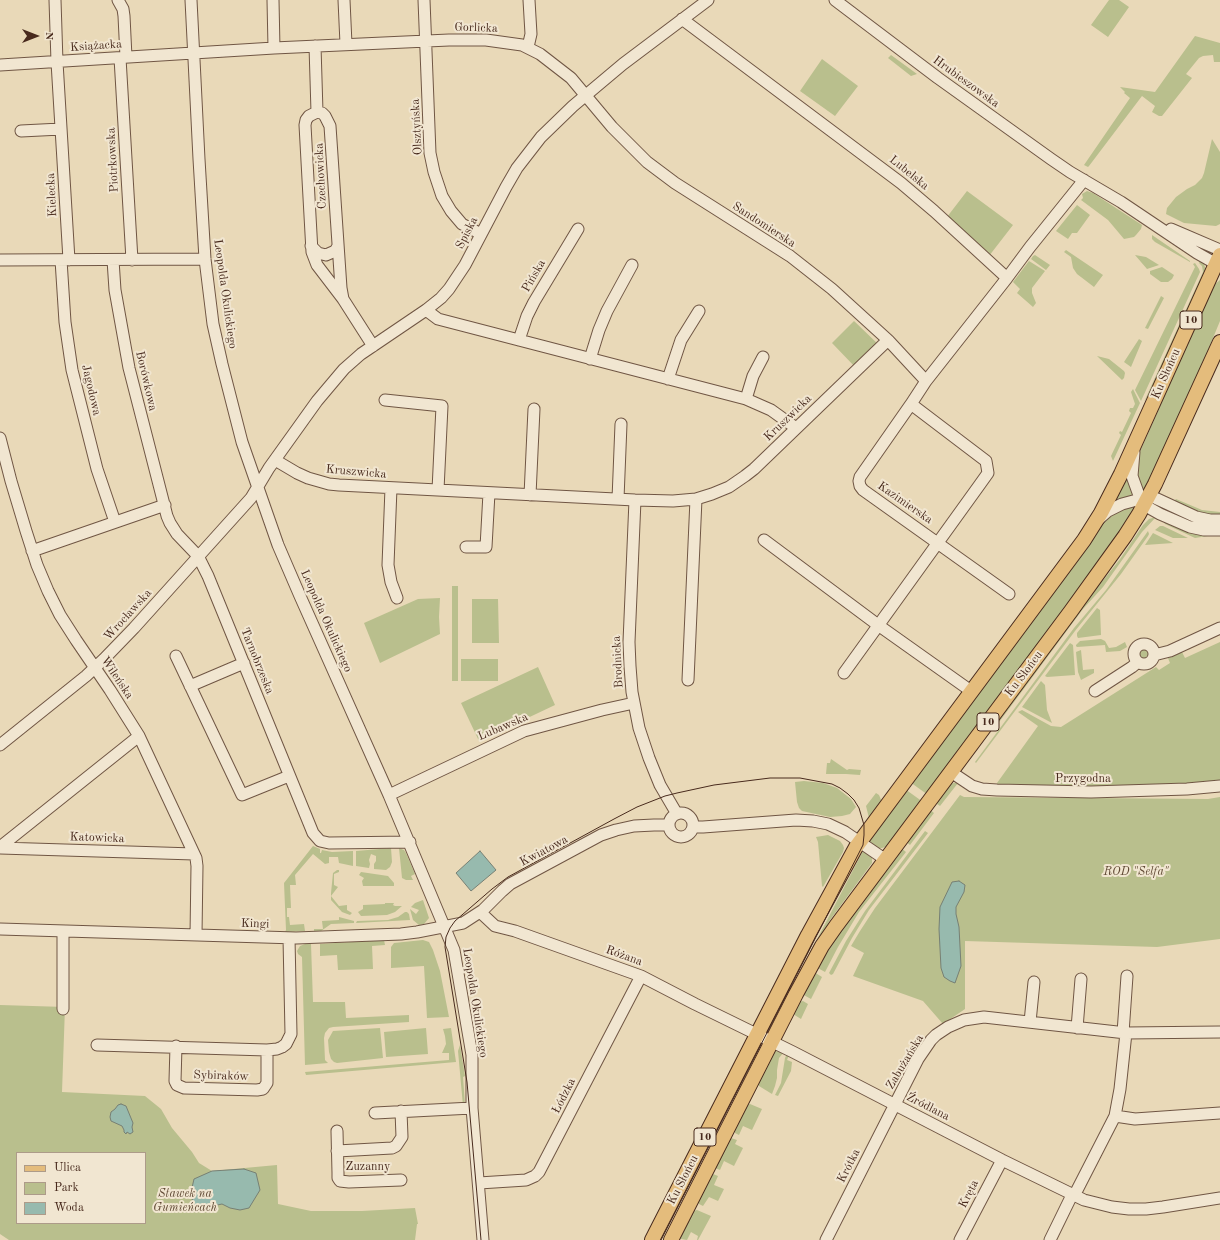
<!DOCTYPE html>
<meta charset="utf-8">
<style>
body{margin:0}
#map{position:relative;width:1220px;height:1240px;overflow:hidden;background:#e9d9b8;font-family:"Old Standard TT",serif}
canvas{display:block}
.legend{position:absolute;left:16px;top:1152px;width:130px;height:72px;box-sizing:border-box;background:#f1e6d1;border:1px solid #ad9b89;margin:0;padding:5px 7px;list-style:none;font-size:12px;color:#482a1d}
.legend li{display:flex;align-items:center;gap:8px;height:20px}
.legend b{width:20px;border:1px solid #ad9b89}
.north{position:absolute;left:16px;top:16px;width:40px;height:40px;-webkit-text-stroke:3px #f1e6d1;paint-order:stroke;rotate:90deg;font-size:11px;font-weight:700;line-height:16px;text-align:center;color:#482a1d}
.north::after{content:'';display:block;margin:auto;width:14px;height:18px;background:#482a1d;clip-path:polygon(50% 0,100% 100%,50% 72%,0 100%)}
</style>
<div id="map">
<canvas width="1220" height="1240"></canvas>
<ul class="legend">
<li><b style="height:5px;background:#e4bc7c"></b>Ulica</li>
<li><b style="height:11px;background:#b9bf8d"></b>Park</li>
<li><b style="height:11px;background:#97baae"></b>Woda</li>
</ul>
<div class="north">N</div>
</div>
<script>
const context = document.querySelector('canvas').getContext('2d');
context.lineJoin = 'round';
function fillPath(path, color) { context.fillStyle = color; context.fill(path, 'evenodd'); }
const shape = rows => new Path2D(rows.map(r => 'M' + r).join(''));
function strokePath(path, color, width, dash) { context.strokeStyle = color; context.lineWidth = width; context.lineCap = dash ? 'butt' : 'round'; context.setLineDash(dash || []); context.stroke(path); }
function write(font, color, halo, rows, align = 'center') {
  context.font = font + ' "Old Standard TT",serif'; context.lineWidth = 4; context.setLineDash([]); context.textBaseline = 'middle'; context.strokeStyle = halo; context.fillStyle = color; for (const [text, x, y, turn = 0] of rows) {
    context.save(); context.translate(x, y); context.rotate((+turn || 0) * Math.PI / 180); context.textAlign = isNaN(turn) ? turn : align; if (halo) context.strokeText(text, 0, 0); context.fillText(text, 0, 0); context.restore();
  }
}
const green = shape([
 [1109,0,1119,0,1129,7,1108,37,1091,25],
 [1195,36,1220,43,1220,62,1214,62,1213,55,1203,56,1199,58,1186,74,1192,78,1162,116,1159,116,1152,112,1155,106,1142,96,1089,166,1088,167,1084,165,1130,98,1124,93,1125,92,1120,87,1155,92],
 [891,55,917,74,911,76,888,58],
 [822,59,858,86,835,116,800,91],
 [1212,139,1220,152,1220,224,1216,226,1184,223,1166,214,1167,208,1176,197,1187,189,1195,185,1202,178,1204,173],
 [967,191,1013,225,989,256,947,217],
 [1087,191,1093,193,1142,225,1141,229,1136,235,1134,237,1124,239,1108,220,1081,200,1083,198,1082,194],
 [1077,205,1090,215,1077,233,1072,233,1068,239,1056,231],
 [1152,235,1190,261,1190,262,1155,242,1152,239],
 [1066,250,1103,275,1094,287,1077,274,1073,268,1071,257,1064,252],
 [1035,255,1050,265,1046,270,1031,259,1033,256],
 [1135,255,1146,257,1159,265,1147,269],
 [1200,260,1204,264,1206,270,1161,374,1144,402,1203,272,1202,266,1199,263],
 [1029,261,1045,271,1032,288,1032,293,1036,303,1033,307,1017,293,1020,289,1013,282],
 [1195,263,1199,269,1200,272,1141,401,1135,390,1195,267,1193,264],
 [1162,267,1174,275,1172,279,1168,282,1161,282,1150,274,1150,271],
 [1220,280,1220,321,1180,418,1144,492,1142,491,1136,474,1138,456,1158,411,1172,372,1206,296,1215,284],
 [1161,296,1164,298,1148,329,1145,328],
 [854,321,880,346,856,368,832,343],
 [1139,339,1142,341,1131,367,1124,362],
 [1097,356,1109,359,1124,371,1125,373,1124,378,1122,380],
 [1133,389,1140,403,1113,461,1111,456,1121,435,1119,433,1120,431,1122,432,1131,413,1129,411,1130,408,1133,408,1135,404,1131,392],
 [1129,467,1136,496,1111,506],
 [1176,499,1202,510,1220,512,1220,516,1214,516,1197,512,1174,501],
 [1136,504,1133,515,928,795,910,782,1104,520,1118,510],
 [1156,517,1142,532,1103,587,1083,609,997,725,994,723,1085,600,1105,578,1120,559,1143,525,1149,519],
 [1165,520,1214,535,1195,538,1165,524,1164,522],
 [1160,526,1163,526,1188,538,1173,538,1155,530],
 [1148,531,1149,534,1148,536,1121,574,1075,631,976,763,975,762,1074,628,1106,590],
 [1153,533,1173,543,1145,545],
 [452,586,458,586,458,681,452,681],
 [440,598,439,617,440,634,380,663,364,623,418,599],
 [472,599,498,599,499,643,472,643],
 [1097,608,1100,610,1101,635,1078,638,1077,636,1077,633],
 [1101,639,1105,641,1109,648,1116,647,1125,642,1127,647,1120,651,1106,652,1105,645,1077,647,1076,646,1076,645,1080,641],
 [1220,642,1220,786,997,790,997,783,1038,726,1018,712,1022,710,1051,726,1061,727,1156,667,1159,670,1170,663,1168,658,1182,652,1185,658],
 [1070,643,1073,645,1075,675,1047,677,1045,676],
 '1138 654a6 6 0 1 1 12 0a6 6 0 1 1-12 0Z',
 [1081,650,1083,670,1094,669,1094,673,1081,680,1078,672,1076,652],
 [461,659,498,659,498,681,461,681],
 [538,667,555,705,479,741,461,703],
 [1041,681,1045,685,1047,710,1052,723,1022,707],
 [831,759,847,770,849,769,861,770,860,775,846,774,826,774,827,763,830,763],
 [804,781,823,783,837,788,851,799,856,807,850,814,842,816,830,817,802,811,799,808,797,802,795,782],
 [954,783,958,783,940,806,934,802,950,784],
 [905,789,923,802,888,846,882,848,878,848,869,841],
 [876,793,879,795,882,802,869,818,866,806],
 [960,795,964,797,1208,799,1220,797,1220,939,1157,947,965,941,965,1009,943,1024,923,1001,853,976,864,953,851,946,860,931,875,908],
 [929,809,934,813,910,845,905,841],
 [925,831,928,833,869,910,852,938,833,974,831,975,829,973,846,941,865,911],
 [828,835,840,841,843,845,844,848,843,852,823,887,822,886,818,842,816,837],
 [313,846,320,849,320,853,321,853,322,850,332,852,353,851,353,866,339,863,338,857,329,857,329,863,325,864,313,854,295,875,296,885,290,885,291,908,287,908,287,917,289,917,290,925,304,924,305,931,285,932,286,930,284,883],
 [900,847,906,852,859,912,838,947,825,972,816,967,828,948],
 [391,848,392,862,390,867,386,870,374,869,374,864,376,861,376,856,371,854,369,860,370,864,369,868,356,866,356,851],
 [399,848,404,850,406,853,415,874,411,876,413,880,406,880,402,878],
 [863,851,872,857,872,863,830,920,774,1022],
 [337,870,339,870,339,872,334,874,334,885,338,887,331,896,339,906,347,905,347,910,352,913,350,915,342,912,331,900,331,893,333,873],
 [361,872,388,876,394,883,394,886,363,886,362,881,364,878,359,875],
 [423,900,429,918,424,924,419,925,413,920,410,909,416,914,419,910,411,907,415,903],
 [385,903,394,903,393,905,395,906,402,906,395,912,387,915,361,916,358,912,363,909,363,905,385,904],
 [405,912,407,912,409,914,410,920,356,923,357,921,388,920,398,917],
 [339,917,354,921,354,923,331,924,321,931,314,932,314,929,323,929,322,921,339,920],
 [384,940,385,945,372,946,373,969,338,970,337,955,320,956,320,944],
 [423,940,429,942,433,950,440,971,449,1017,427,1018,424,966,391,968,391,947,394,943],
 [305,944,311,944,313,1002,345,1002,346,1018,409,1015,409,1022,333,1027,329,1028,325,1033,324,1038,325,1060,328,1063,305,1065,302,957,298,954,297,951,300,946],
 [814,972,822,977,811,999,802,994],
 [803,1001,808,1004,801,1019,793,1014,799,1002],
 [0,1005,65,1007,62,1092,145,1096,161,1109,172,1128,192,1152,199,1163,212,1171,277,1165,278,1204,311,1211,362,1211,415,1208,418,1224,417,1224,415,1240,9,1240,0,1234],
 [17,1153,145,1153,145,1223,17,1223],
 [380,1028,383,1058,337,1063,334,1062,331,1059,329,1052,328,1040,333,1031],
 [426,1028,428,1054,386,1057,384,1032],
 [451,1028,456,1062,306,1075,305,1072,449,1060,449,1053,442,1053,446,1044,445,1036,443,1029],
 [460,1045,465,1076,463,1077,465,1105,463,1106,458,1051],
 [775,1051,784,1052,779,1058,777,1070,777,1078,775,1086,772,1094,759,1086,758,1084,772,1053],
 [787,1054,789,1055,787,1060,792,1062,791,1071,778,1096,775,1095,781,1083,785,1058],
 [750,1104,762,1109,752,1130,743,1126,739,1135,735,1133,734,1130,747,1105],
 [731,1138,737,1140,735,1144,743,1148,734,1166,724,1161,720,1170,715,1168,727,1140],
 [713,1174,718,1176,714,1185,724,1189,718,1201,709,1197,703,1206,699,1204,697,1201,710,1175],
 [697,1210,711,1216,698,1240,697,1240,698,1236,691,1232,687,1240,681,1239,680,1237,690,1212]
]);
const water = shape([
 [480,851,496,870,471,891,456,873,480,851],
 [959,881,965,885,964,892,956,907,956,914,959,927,961,966,955,983,950,981,944,977,941,968,939,929,940,907,952,882,959,881],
 [121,1104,126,1106,133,1123,132,1127,133,1132,130,1134,127,1132,126,1134,124,1132,124,1130,122,1126,111,1121,110,1117,111,1112,115,1109,118,1105,121,1104],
 [244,1169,256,1173,260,1190,249,1208,240,1210,230,1208,222,1204,208,1207,198,1206,193,1204,191,1192,194,1179,212,1171,244,1169]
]);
const minor = shape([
 [55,0,57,62,69,260],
 [118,0,123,9,124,16,126,57],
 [191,0,199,159,205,259,213,324,222,364,242,442,278,545,300,596,389,795,454,950,472,1055,472,1108,483,1240],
 [273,0,274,48],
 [344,0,346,44],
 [424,0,430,153,434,172,442,196,451,211,462,224,481,234],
 [835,0,938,78,1051,159,1070,172,1121,202,1197,253,1220,266],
 [682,19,901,183,934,211,1007,278,926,381,911,404,986,461,988,473,978,487,844,673],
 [315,46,317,112],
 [528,47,531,34,529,0],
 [120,58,132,260],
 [0,65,274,48,449,40,486,40,522,45,540,54,571,78,612,127,647,162,675,183,790,256,832,289,888,340,926,381],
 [21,131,61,129],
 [1171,229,1220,250],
 [311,246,318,253,326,255,335,251,338,246],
 [0,260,205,259],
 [61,260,65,322,72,370,97,469,115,522],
 [113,260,115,290,129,368,167,516,170,523,177,534,198,556,208,576,313,833,320,841,329,843,410,842],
 [1007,278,1030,247,1084,180],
 [343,299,341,288,330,126,325,116,322,113,317,112,309,116,306,120,305,125,312,252,317,265,343,299,373,346],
 [426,310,438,319,746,399,771,410,796,428],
 [519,340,527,316,534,302,578,229],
 [590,359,599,330,607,311,632,265],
 [668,379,681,340,699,311],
 [746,399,753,376,763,357],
 [385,400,442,406,438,490],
 [911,404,860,477,859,481,860,486,863,490,1009,594],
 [0,438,11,481,26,531,37,565,48,591,60,615,76,640,110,690,139,736,196,858,197,866,196,935],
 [1134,452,1132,476,1140,498,1144,505,1160,514,1190,527,1204,530,1220,530],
 [275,460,297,473,308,478,329,484,339,485,635,500,673,501,696,499,712,494,729,487,745,476,754,469,888,340],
 [391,488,388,565,391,582,397,598],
 [530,495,534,409],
 [618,499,621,424],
 [635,500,629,642,630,666,632,692,639,728,649,758,660,785,677,814],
 [1099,519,1108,511,1122,504,1148,497,1155,498,1196,517,1210,520,1220,520],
 [764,540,878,625,971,691],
 [466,547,486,547,489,493],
 [32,551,165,505],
 '1134 654a10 10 0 1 1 20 0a10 10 0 1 1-20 0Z',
 [1154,655,1170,651,1220,628],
 [176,656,242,795,289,776],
 [688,680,696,499],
 [190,686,244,663],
 [1095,691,1132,667,1138,662],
 [0,745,86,676,104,659,134,628,251,498,269,468,317,401,344,369,361,354,426,310,441,298,449,289,465,265,506,187,517,168,541,137,573,106,623,64,708,0],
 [951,772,972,786,982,789,997,790,1091,792,1187,789,1220,786],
 [389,795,524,731,602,710,634,703],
 '669 825a12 12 0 1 1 24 0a12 12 0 1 1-24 0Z',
 [693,827,703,827,796,820,813,821,828,824,845,832,886,860],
 [0,847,139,736],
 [0,848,194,854],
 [480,912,495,926,515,931,641,976,695,1004,793,1052,1002,1160,1084,1200,1112,1207,1129,1209,1146,1209,1163,1207,1220,1198],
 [0,929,296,938,401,934,417,932,463,923,483,910,502,891,510,884,601,835,616,830,634,826,654,825,669,825],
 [63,1009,63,931],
 [1030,1022,1034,982],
 [1077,1028,1081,979],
 [1123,1033,1127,976],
 [97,1045,267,1050,277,1049,282,1047,286,1044,291,1034,289,938],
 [176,1046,175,1081,177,1085,184,1088,257,1090,263,1089,267,1083,267,1050],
 [375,1113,472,1108],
 [1115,1116,1135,1119,1220,1113],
 [337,1131,338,1173,338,1178,340,1181,349,1182,401,1180],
 [337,1151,392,1148,396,1146,402,1137,401,1111],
 [479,1183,526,1180,535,1176,539,1172,641,976],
 [1074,1196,1115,1116,1120,1089,1126,1033],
 [826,1240,918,1059,931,1040,936,1035,948,1027,964,1020,984,1017,1126,1033,1220,1032],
 [960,1240,1002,1160],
 [1050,1240,1072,1195]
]);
const major = shape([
 [652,1240,808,935,856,847,1084,540,1101,513,1121,474,1220,255],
 [671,1240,796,994,822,946,836,926,1071,611,1125,536,1139,514,1155,484,1220,342]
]);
const tram = shape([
 [481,1240,467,1082,445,947,446,937,450,928,455,921,492,889,508,877,614,819,637,807,665,796,677,793,714,785,770,778,800,778,832,784,840,788,848,794,854,800,859,808,864,825,864,835,863,845,661,1240]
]);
const shields = [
 [1191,320,22],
 [988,722,22],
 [705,1137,22]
];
const shieldNames = [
 ["10",1191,320],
 ["10",988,722],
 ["10",705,1137]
];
const streetNames = [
 ["Gorlicka",476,28,2],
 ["Książacka",96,46,-4],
 ["Hrubieszowska",966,82,36],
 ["Olsztyńska",417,127,-93],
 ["Piotrkowska",113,160,-93],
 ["Lubelska",909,173,39],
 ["Czechowicka",321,176,-93],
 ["Kielecka",52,195,-93],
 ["Sandomierska",764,225,33],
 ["Spiska",467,233,-63],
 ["Pińska",534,276,-60],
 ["Leopolda Okulickiego",225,294,82],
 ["Ku Słońcu",1166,374,-66],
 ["Borówkowa",146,381,77],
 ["Jagodowa",91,390,77],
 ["Kruszwicka",788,418,-44],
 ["Kruszwicka",356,472,5],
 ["Kazimierska",905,503,35],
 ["Wrocławska",128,615,-48],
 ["Leopolda Okulickiego",326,621,66],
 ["Tarnobrzeska",257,661,68],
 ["Brodnicka",618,662,-93],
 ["Ku Słońcu",1024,674,-53],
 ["Wileńska",117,678,56],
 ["Lubawska",503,727,-23],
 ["Przygodna",1083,779],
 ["Katowicka",97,838,2],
 ["Kwiatowa",544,851,-28],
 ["Kingi",255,924,2],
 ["Różana",624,956,20],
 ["Leopolda Okulickiego",475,1003,81],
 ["Zabużańska",905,1062,-59],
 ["Sybiraków",221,1076,2],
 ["Łódzka",564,1096,-63],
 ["Źródlana",928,1107,27],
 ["Krótka",849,1166,-63],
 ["Zuzanny",368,1167],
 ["Ku Słońcu",683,1180,-63],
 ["Kręta",969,1194,-63]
];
const parkNames = [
 ["ROD \"Selfa\"",1136,872],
 ["Stawek na",185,1194],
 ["Gumieńcach",185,1208]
];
fillPath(green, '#b9bf8d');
fillPath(water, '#97baae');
strokePath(water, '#778074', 1);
strokePath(minor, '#705644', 13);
strokePath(major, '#482a1d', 16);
strokePath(minor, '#f1e6d1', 11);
strokePath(major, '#e4bc7c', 14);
strokePath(tram, '#482a1d', 1);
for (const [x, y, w] of shields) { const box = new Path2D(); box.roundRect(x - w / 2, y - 9, w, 18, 3); context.fillStyle = '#f1e6d1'; context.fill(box); strokePath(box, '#482a1d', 1); }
write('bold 11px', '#482a1d', null, shieldNames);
write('12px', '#482a1d', '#f1e6d1', streetNames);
write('italic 12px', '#5f4833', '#f1e6d1', parkNames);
</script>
